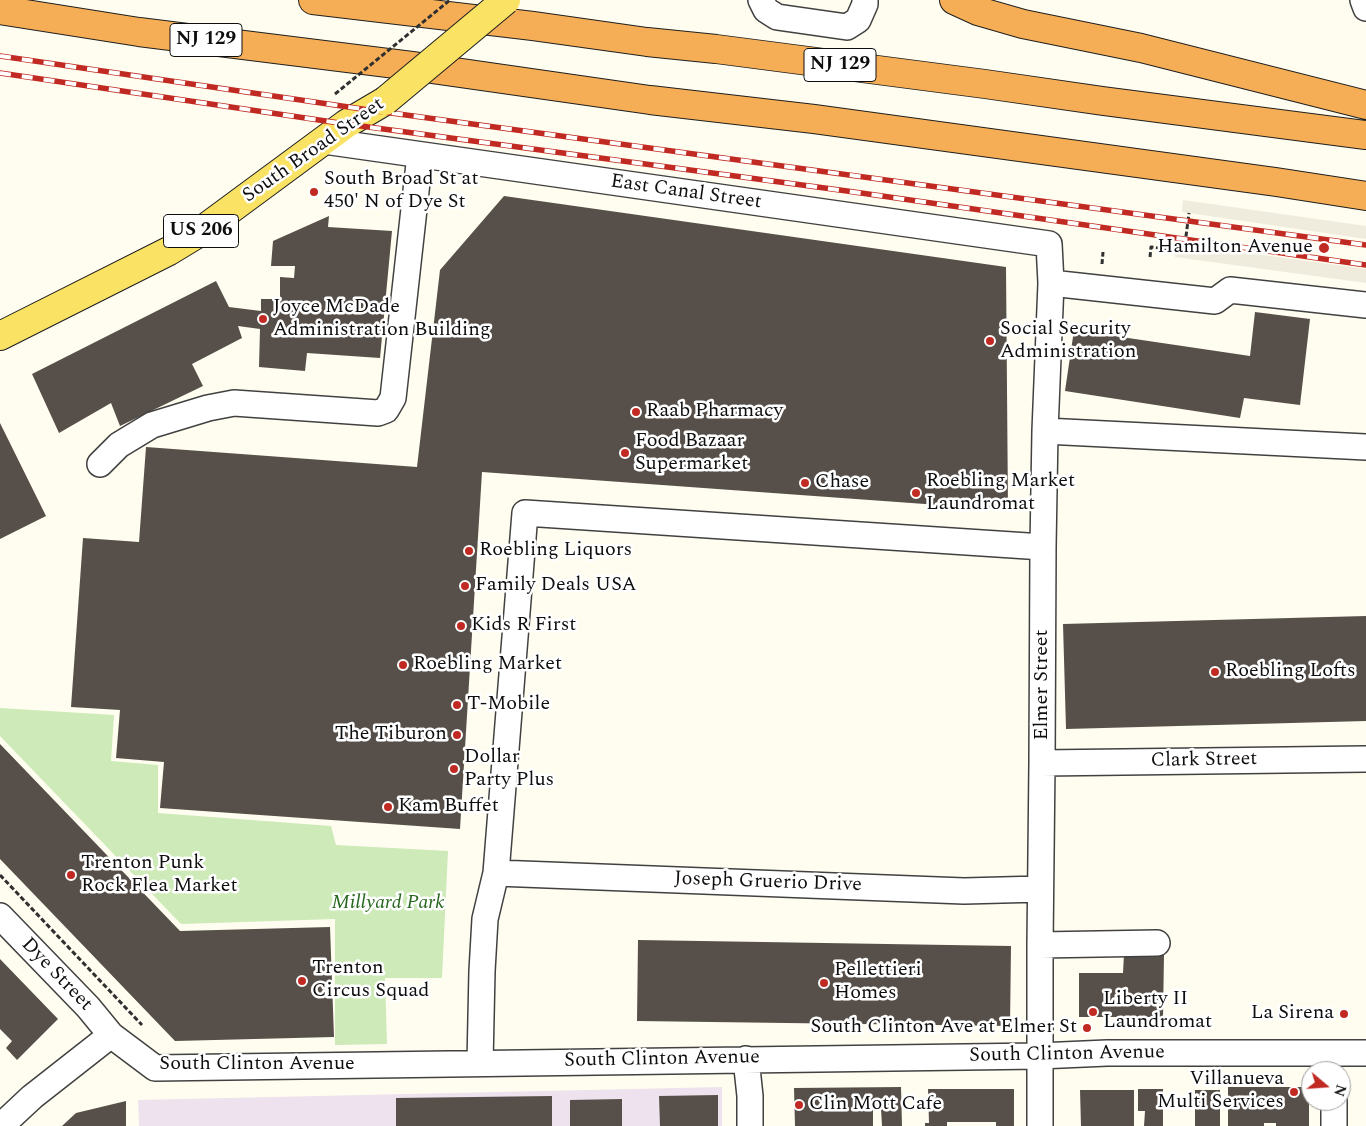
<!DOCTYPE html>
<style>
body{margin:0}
#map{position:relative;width:1366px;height:1126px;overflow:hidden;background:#fffdef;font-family:Spectral,serif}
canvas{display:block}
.north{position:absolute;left:1301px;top:1061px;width:50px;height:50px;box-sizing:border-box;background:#fff;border:1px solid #9f9f9f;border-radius:50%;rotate:108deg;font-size:14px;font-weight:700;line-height:20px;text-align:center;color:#0e0e0e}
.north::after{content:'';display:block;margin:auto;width:18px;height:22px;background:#c12a23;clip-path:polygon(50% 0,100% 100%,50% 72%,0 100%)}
</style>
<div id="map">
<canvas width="1366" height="1126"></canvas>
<div class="north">N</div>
</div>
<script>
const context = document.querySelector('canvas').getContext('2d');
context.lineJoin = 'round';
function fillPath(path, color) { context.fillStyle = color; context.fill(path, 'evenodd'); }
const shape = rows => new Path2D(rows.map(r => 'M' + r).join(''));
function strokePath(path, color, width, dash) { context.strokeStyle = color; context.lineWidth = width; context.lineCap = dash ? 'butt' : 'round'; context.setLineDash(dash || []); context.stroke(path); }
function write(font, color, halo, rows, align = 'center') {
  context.font = font + ' Spectral,serif'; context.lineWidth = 5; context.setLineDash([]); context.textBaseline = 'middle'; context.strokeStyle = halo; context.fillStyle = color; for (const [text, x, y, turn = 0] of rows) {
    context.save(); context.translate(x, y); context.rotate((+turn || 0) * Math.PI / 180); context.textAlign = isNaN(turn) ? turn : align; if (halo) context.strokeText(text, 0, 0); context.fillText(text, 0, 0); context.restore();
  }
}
const industrial = shape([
 [722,1087,722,1126,139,1126,138,1100]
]);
const green = shape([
 [0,708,114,715,111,761,158,765,158,813,331,826,336,845,448,851,442,978,385,978,387,1044,335,1045,335,919,181,924,0,736]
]);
const plaza = shape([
 [1183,200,1366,226,1366,239,1182,212],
 [1175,243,1366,269,1366,283,1175,257]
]);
const building = shape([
 [504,196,1006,267,1008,510,482,472,460,829,160,808,164,762,116,758,120,710,71,707,83,538,139,542,146,447,417,467,440,270],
 [329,216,328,227,392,231,380,358,307,353,305,371,259,367,260,329,238,326,242,338,192,364,203,386,120,426,111,403,59,433,32,374,216,281,229,307,261,311,261,299,280,299,280,277,294,278,295,266,271,266,273,241],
 [1255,312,1310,319,1300,405,1244,398,1240,418,1065,391,1074,330,1250,356],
 [0,423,46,516,0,539],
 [1366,616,1366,721,1066,729,1063,624],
 [0,744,180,931,330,927,334,1037,175,1041,0,859],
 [638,940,1011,946,1010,1026,637,1021],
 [1124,954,1164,954,1163,1017,1079,1017,1079,973,1123,973],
 [0,959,58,1019,17,1060,6,1048,12,1041,0,1029],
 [901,1087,902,1126,882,1126,881,1108,873,1108,873,1126,795,1126,794,1088],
 [1228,1087,1309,1087,1309,1126,1276,1126,1276,1123,1264,1123,1264,1126,1228,1126],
 [928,1089,1014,1089,1014,1126,996,1126,996,1122,947,1122,947,1126,925,1126,925,1123,929,1123],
 [1138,1089,1163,1089,1163,1126,1144,1126,1145,1111,1138,1111],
 [1080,1090,1134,1090,1134,1126,1081,1126],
 [1195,1090,1220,1090,1220,1126,1195,1126],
 [718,1095,718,1126,660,1126,659,1096],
 [552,1096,552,1126,396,1126,396,1098],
 [622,1099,622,1126,570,1126,570,1100],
 [126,1101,126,1126,62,1126,76,1113]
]);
const path = shape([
 [1185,244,1189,213],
 [1150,257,1151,247,1175,250],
 [1102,264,1103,252],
 [0,875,142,1025]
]);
const minor = shape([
 [761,0,766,10,777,17,847,27,858,20,865,4,865,0],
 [1363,0,1366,8],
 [324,141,1049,244,1051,283,1045,431,1043,547,1042,763,1040,945,1040,1126],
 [1051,283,1215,301,1230,290,1366,305],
 [1045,431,1366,447],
 [100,464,119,445,152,425,208,408,234,403,378,413,386,410,393,398,420,155],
 [1042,763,1366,759],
 [496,873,964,891,1040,889],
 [0,916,88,1007,111,1035,155,1068,1039,1056,1107,1053,1366,1053],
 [1040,945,1157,943],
 [746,1059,750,1096,750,1126],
 [480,1063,482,971,485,919,496,873,525,513,1043,547],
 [1,1126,32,1097,111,1035],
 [1334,1126,1334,1101]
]);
const major = shape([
 [0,336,169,251,197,234,346,124,385,101]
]);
const highway = shape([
 [313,0,533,26,647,42,716,49,985,84,1103,101,1366,135],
 [954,0,978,11,1023,24,1141,48,1366,105],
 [0,10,139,32,412,66,650,100,814,119,1276,182,1366,196]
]);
const rail = shape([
 [0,56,369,110,1366,245],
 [0,73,346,124,847,191,1366,265]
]);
const pathBridge = shape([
 [335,94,450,0]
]);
const majorBridge = shape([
 [385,101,506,0]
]);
const markers = [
 [314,192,5,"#c12a23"],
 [1324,248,6,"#c12a23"],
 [263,319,5,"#c12a23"],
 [990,341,5,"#c12a23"],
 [636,412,5,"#c12a23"],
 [625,453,5,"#c12a23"],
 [805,483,5,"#c12a23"],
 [916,493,5,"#c12a23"],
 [469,551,5,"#c12a23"],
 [465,586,5,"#c12a23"],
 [461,626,5,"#c12a23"],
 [403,665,5,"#c12a23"],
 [1215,672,5,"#c12a23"],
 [457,705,5,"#c12a23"],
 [457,735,5,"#c12a23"],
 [454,769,5,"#c12a23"],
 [388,807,5,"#c12a23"],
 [71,875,5,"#c12a23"],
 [302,981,5,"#c12a23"],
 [824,983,5,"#c12a23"],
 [1093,1012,5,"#c12a23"],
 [1344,1014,5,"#c12a23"],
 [1087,1028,5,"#c12a23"],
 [1294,1092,5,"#c12a23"],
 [799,1105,5,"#c12a23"]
];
const shields = [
 [206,40,72],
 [840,65,72],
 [201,231,75]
];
const shieldNames = [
 ["NJ 129",206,40],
 ["NJ 129",840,65],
 ["US 206",201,231]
];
const streetNames = [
 ["South Broad Street",314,151,-35],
 ["East Canal Street",686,193,8],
 ["Elmer Street",1043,685,-90],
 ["Clark Street",1204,761,-1],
 ["Joseph Gruerio Drive",768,883,2],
 ["Dye Street",56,975,46],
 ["South Clinton Avenue",1067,1055,-1],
 ["South Clinton Avenue",662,1060,-1],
 ["South Clinton Avenue",257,1065]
];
const poiNames = [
 ["South Broad St at",324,180],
 ["450' N of Dye St",324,203],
 ["Hamilton Avenue",1313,248,"right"],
 ["Joyce McDade",273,308],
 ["Administration Building",273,331],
 ["Social Security",1000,330],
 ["Administration",1000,353],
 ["Raab Pharmacy",646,412],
 ["Food Bazaar",635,442],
 ["Supermarket",635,465],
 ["Roebling Market",926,482],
 ["Laundromat",926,505],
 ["Chase",815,483],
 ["Roebling Liquors",479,551],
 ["Family Deals USA",475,586],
 ["Kids R First",471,626],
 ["Roebling Market",413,665],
 ["Roebling Lofts",1225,672],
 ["T-Mobile",467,705],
 ["The Tiburon",447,735,"right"],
 ["Dollar",464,758],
 ["Party Plus",464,781],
 ["Kam Buffet",398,807],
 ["Trenton Punk",81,864],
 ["Rock Flea Market",81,887],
 ["Trenton",312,969],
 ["Circus Squad",312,992],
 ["Pellettieri",834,971],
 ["Homes",834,994],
 ["Liberty II",1103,1000],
 ["Laundromat",1103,1023],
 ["La Sirena",1334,1014,"right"],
 ["South Clinton Ave at Elmer St",1077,1028,"right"],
 ["Villanueva",1284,1080,"right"],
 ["Multi Services",1284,1103,"right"],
 ["Clin Mott Cafe",809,1105]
];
const parkNames = [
 ["Millyard Park",388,904]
];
fillPath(industrial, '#ede2ed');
fillPath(green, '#cdeab8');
fillPath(plaza, '#efecde');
fillPath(building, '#57504a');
strokePath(minor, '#414141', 28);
strokePath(major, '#1f1f1f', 30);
strokePath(highway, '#1f1f1f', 30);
strokePath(path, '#303030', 3, [5, 2.5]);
strokePath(minor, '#fff', 25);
strokePath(major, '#fae364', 28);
strokePath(highway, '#f6ae56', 28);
strokePath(rail, '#c12a23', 5.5);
strokePath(rail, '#fff', 4, [11]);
strokePath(majorBridge, '#1f1f1f', 30, []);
strokePath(pathBridge, '#303030', 3, [5, 2.5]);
strokePath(majorBridge, '#fae364', 28);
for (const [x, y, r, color] of markers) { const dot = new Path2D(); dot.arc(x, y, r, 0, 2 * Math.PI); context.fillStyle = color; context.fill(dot); strokePath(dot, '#fff', 2); }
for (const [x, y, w] of shields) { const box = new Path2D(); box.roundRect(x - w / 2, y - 16.5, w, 33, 4); context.fillStyle = '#fff'; context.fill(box); strokePath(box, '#0e0e0e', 1); }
write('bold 19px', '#0e0e0e', null, shieldNames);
write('20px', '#0e0e0e', '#fff', streetNames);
write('20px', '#0e0e0e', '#fff', poiNames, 'left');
write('italic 20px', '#26671d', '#fff', parkNames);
</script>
